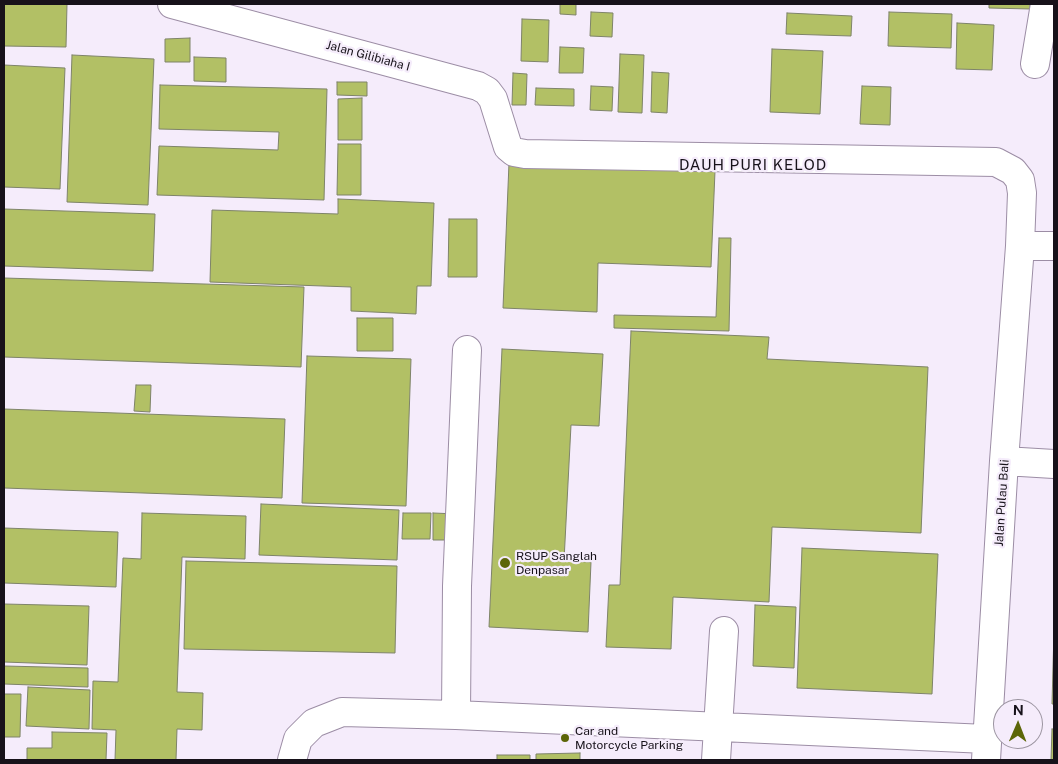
<!DOCTYPE html>
<style>
body{margin:0}
#map{position:relative;width:1058px;height:764px;overflow:hidden;background:#f5ecfb;font-family:"Public Sans",sans-serif}
canvas{display:block}
.frame{position:absolute;inset:0;border:5px solid #17121a;pointer-events:none}
.north{position:absolute;left:993px;top:699px;width:50px;height:50px;box-sizing:border-box;background:#f5ecfb;border:1px solid #9c95a1;border-radius:50%;rotate:1deg;font-size:14px;font-weight:700;line-height:20px;text-align:center;color:#17121a}
.north::after{content:'';display:block;margin:auto;width:18px;height:22px;background:#5c6608;clip-path:polygon(50% 0,100% 100%,50% 72%,0 100%)}
</style>
<div id="map">
<canvas width="1058" height="764"></canvas>
<div class="frame"></div>
<div class="north">N</div>
</div>
<script>
const context = document.querySelector('canvas').getContext('2d');
context.lineJoin = 'round';
function fillPath(path, color) { context.fillStyle = color; context.fill(path, 'evenodd'); }
const shape = rows => new Path2D(rows.map(r => 'M' + r).join(''));
function strokePath(path, color, width, dash) { context.strokeStyle = color; context.lineWidth = width; context.lineCap = dash ? 'butt' : 'round'; context.setLineDash(dash || []); context.stroke(path); }
function write(font, color, halo, rows, align = 'center') {
  context.font = font + ' "Public Sans",sans-serif'; context.lineWidth = 4.5; context.setLineDash([]); context.textBaseline = 'middle'; context.strokeStyle = halo; context.fillStyle = color; for (const [text, x, y, turn = 0] of rows) {
    context.save(); context.translate(x, y); context.rotate((+turn || 0) * Math.PI / 180); context.textAlign = isNaN(turn) ? turn : align; if (halo) context.strokeText(text, 0, 0); context.fillText(text, 0, 0); context.restore();
  }
}
const building = shape([
 [4,4,67,4,66,47,4,46,4,4],
 [560,4,576,4,576,15,560,14,560,4],
 [989,4,1030,4,1030,9,989,8,989,4],
 [591,12,613,13,612,37,590,36,591,12],
 [889,12,952,14,951,48,888,46,889,12],
 [787,13,852,16,851,36,786,34,787,13],
 [522,19,549,20,548,62,521,61,522,19],
 [957,23,994,25,992,70,956,69,957,23],
 [190,38,190,62,165,62,165,39,190,38],
 [560,47,584,48,583,73,559,73,560,47],
 [772,49,823,51,820,114,770,112,772,49],
 [620,54,644,55,642,113,618,112,620,54],
 [72,55,154,59,148,205,67,202,72,55],
 [194,57,226,58,226,82,194,81,194,57],
 [4,65,65,68,60,189,4,187,4,65],
 [652,72,669,73,667,113,651,112,652,72],
 [513,73,527,74,526,105,512,105,513,73],
 [337,82,367,82,367,96,337,95,337,82],
 [160,85,327,89,324,200,157,195,159,146,278,150,279,132,159,129,160,85],
 [591,86,613,87,612,111,590,110,591,86],
 [862,86,891,87,890,125,860,124,862,86],
 [536,88,574,89,574,106,535,105,536,88],
 [362,98,362,140,338,140,338,99,362,98],
 [338,144,361,144,361,195,337,195,338,144],
 [509,163,715,171,711,267,598,263,597,312,503,308,509,163],
 [338,199,434,203,431,286,417,286,416,314,351,311,351,287,210,282,212,210,338,214,338,199],
 [4,209,155,214,153,271,4,266,4,209],
 [449,219,477,219,477,277,448,277,449,219],
 [719,238,731,238,729,331,614,328,614,315,716,317,719,238],
 [4,278,304,287,301,367,4,357,4,278],
 [357,318,393,318,393,351,357,351,357,318],
 [631,331,769,337,767,359,928,367,921,533,772,527,769,602,673,597,671,649,606,647,609,585,620,585,631,331],
 [502,349,603,354,599,426,571,425,564,561,591,562,588,632,489,627,502,349],
 [307,356,411,359,406,506,302,503,307,356],
 [136,385,151,385,150,412,134,411,136,385],
 [4,409,285,419,282,498,4,488,4,409],
 [261,504,399,510,397,560,259,555,261,504],
 [142,513,246,516,245,559,182,557,177,692,203,693,202,730,177,729,176,760,115,760,116,730,92,729,93,681,118,682,123,558,141,559,142,513],
 [403,513,431,513,430,539,402,539,403,513],
 [433,513,457,514,456,540,433,540,433,513],
 [4,528,118,532,116,587,4,583,4,528],
 [802,548,938,554,932,694,797,688,802,548],
 [186,561,397,566,395,653,184,649,186,561],
 [4,604,89,606,87,665,4,662,4,604],
 [755,605,796,607,794,668,753,666,755,605],
 [1054,631,1054,704,1052,704,1054,631],
 [4,666,88,668,88,687,4,684,4,666],
 [28,687,90,690,89,729,26,726,28,687],
 [4,694,21,694,20,737,4,737,4,694],
 [1052,729,1054,729,1054,760,1051,760,1052,729],
 [52,732,107,733,106,760,27,760,27,748,52,748,52,732],
 [580,753,580,760,536,760,536,754,580,753],
 [497,755,530,755,530,760,497,760,497,755]
]);
const minor = shape([
 [172,4,478,86,487,91,493,99,508,147,514,152,525,154,996,162,1013,171,1020,180,1022,193,1020,246,1004,461,986,760],
 [1035,64,1045,4],
 [1020,246,1054,246],
 [1004,461,1054,464],
 [456,715,457,586,467,350],
 [292,760,298,739,314,723,342,712,456,715,986,739],
 [716,760,724,631]
]);
const markers = [
 [505,563,6,"#5c6608"],
 [565,738,5,"#5c6608"]
];
const streetNames = [
 ["Jalan Gilibiaha I",368,56,15],
 ["Jalan Pulau Bali",1002,503,-86]
];
const poiNames = [
 ["RSUP Sanglah",516,556],
 ["Denpasar",516,570],
 ["Car and",575,731],
 ["Motorcycle Parking",575,745]
];
const quarterNames = [
 ["DAUH PURI KELOD",753,165]
];
fillPath(building, '#b2c065');
strokePath(building, '#7e8369', 1);
strokePath(minor, '#9c8da5', 30);
strokePath(minor, '#fff', 28);
for (const [x, y, r, color] of markers) { const dot = new Path2D(); dot.arc(x, y, r, 0, 2 * Math.PI); context.fillStyle = color; context.fill(dot); strokePath(dot, '#f5ecfb', 2); }
write('12px', '#17121a', '#f5ecfb', streetNames);
write('12px', '#17121a', '#f5ecfb', poiNames, 'left');
context.letterSpacing = '1px';
write('15px', '#17121a', '#f5ecfb', quarterNames);
context.letterSpacing = '0px';
</script>
